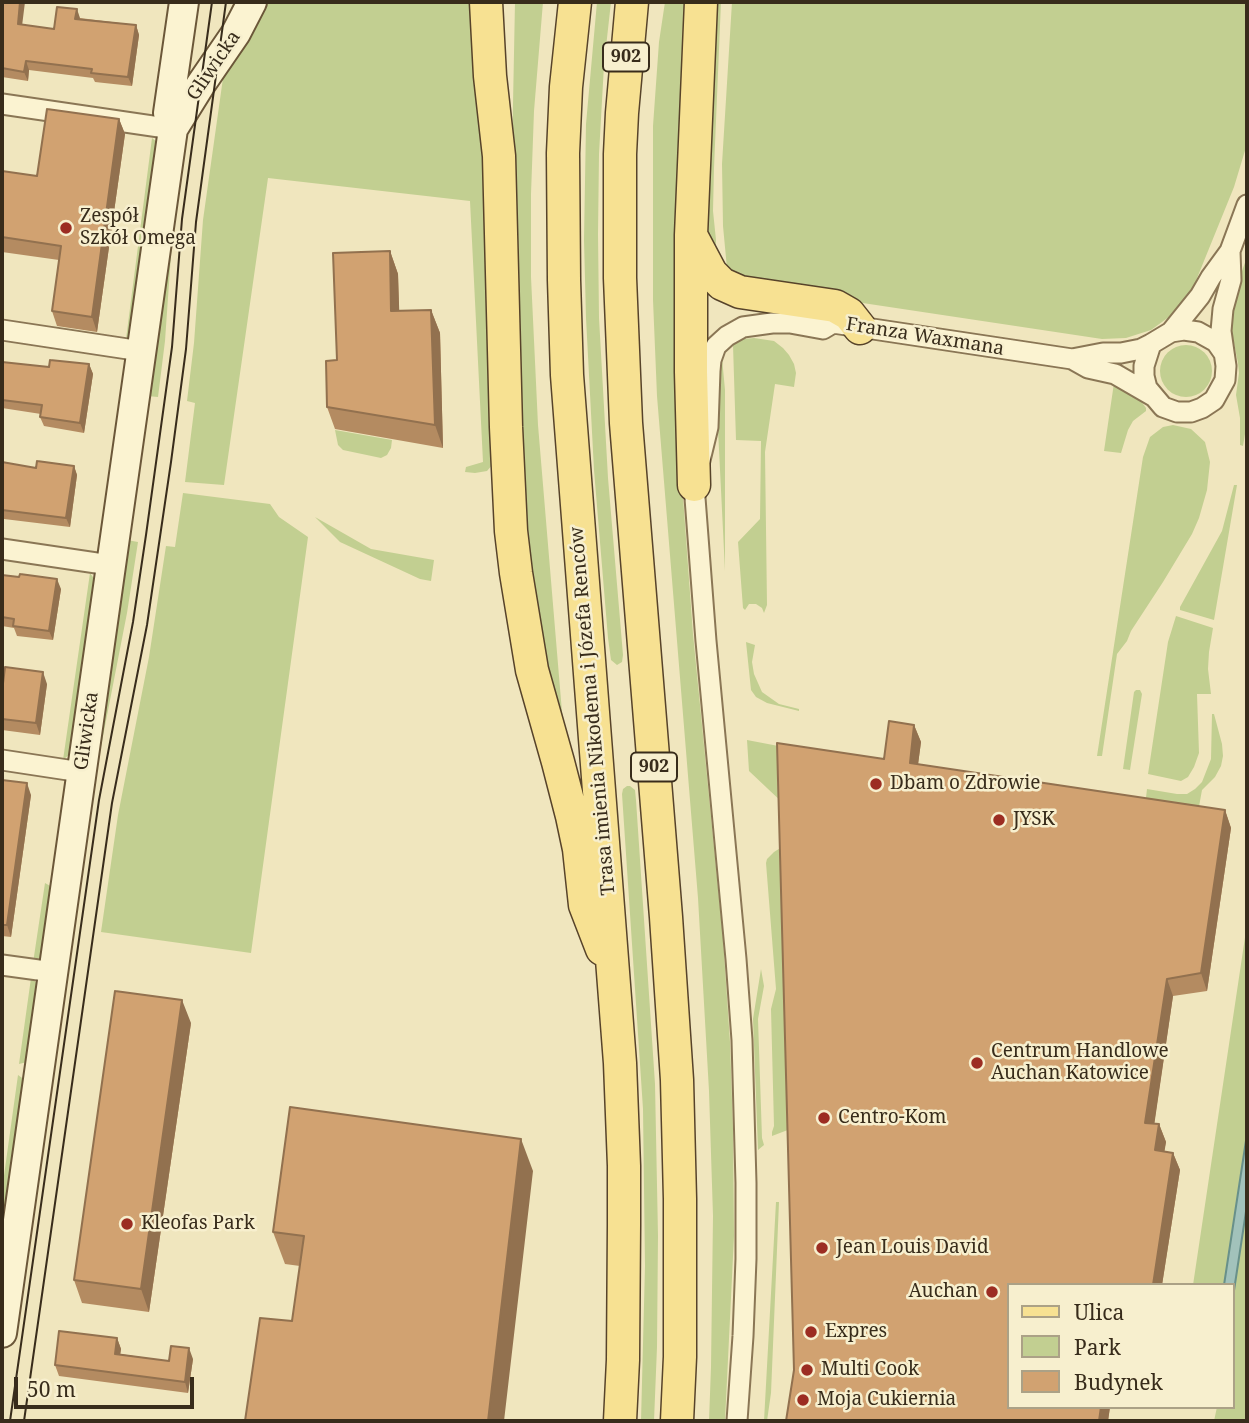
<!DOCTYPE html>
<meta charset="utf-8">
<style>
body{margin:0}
#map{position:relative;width:1249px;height:1423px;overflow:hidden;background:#f0e6be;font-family:"Noto Serif",serif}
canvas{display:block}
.frame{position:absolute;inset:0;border:4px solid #382c1b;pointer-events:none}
.legend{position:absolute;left:1007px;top:1283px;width:228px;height:126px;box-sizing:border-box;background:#f7efce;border:2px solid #aba186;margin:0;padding:9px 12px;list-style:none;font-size:21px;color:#382c1b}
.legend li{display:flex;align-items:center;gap:14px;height:35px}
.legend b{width:35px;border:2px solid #aba186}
.scale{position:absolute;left:14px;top:1377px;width:180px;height:32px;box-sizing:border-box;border:4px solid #382c1b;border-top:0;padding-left:9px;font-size:21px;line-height:24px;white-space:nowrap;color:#382c1b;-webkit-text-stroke:5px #f7efce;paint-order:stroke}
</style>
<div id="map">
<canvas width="1249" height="1423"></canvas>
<div class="frame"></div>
<ul class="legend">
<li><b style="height:9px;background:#f7e192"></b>Ulica</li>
<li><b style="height:19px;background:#c2cf91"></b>Park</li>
<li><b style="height:19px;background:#d1a271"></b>Budynek</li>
</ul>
<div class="scale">50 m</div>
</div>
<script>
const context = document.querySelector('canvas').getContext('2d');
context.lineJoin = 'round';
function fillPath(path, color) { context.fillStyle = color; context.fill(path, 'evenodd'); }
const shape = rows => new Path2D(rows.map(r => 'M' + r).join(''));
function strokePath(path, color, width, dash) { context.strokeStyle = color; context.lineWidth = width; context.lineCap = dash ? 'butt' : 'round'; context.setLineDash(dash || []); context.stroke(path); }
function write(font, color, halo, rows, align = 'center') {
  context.font = font + ' "Noto Serif",serif'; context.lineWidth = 5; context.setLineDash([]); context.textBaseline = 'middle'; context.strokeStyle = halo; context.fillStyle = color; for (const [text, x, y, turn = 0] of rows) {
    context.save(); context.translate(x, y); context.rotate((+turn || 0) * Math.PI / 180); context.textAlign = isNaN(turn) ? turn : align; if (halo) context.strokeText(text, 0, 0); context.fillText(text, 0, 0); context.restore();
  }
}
const green = shape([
 [266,2,476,2,483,101,493,464,487,471,475,473,465,472,466,467,483,462,470,201,268,178,224,485,185,482,195,403,187,401,194,343,203,220,224,71,253,33,262,15],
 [515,2,543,2,534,111,531,194,531,277,538,425,564,736,563,737,526,572,512,155],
 [597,2,611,2,604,65,599,154,598,234,599,318,608,478,623,655,622,662,617,665,611,660,608,638,594,470,586,318,584,240,586,124],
 [665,2,688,2,680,420,683,497,693,634,723,938,730,1042,733,1129,734,1236,725,1421,709,1421,711,1367,713,1216,709,1091,698,898,657,396,653,300,653,126,659,42],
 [714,2,721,2,714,168,713,211,716,240,715,268,704,228],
 [732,2,1247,2,1247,144,1234,187,1193,288,1184,303,1173,314,1151,330,1126,338,1102,339,743,285,728,279,723,226,722,164],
 [152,138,157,142,149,198,130,338,126,339],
 [180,177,172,240,165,341,158,397,147,396],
 [1247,257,1247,422,1243,446,1240,445,1240,418,1236,395,1239,373,1238,363,1230,323,1237,285],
 [754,338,774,341,783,348,789,355,794,364,796,373,794,387,775,384,765,452,767,605,764,613,762,608,756,604,749,604,745,610,743,608,738,542,760,519,761,441,736,440,733,345,744,339],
 '1160 371a26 26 0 1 1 52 0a26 26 0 1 1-52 0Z',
 [722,358,725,390,725,571,717,409,719,366],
 [1101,377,1118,381,1125,386,1138,397,1146,408,1146,411,1133,421,1128,430,1121,453,1104,451,1114,383,1096,380],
 [1173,425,1191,429,1205,442,1210,462,1207,490,1199,518,1192,534,1163,582,1131,631,1127,641,1117,654,1102,756,1097,756,1143,457,1150,437,1163,427],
 [335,430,392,440,391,448,387,455,381,458,343,450,338,445],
 [1234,485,1237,485,1214,620,1180,610,1180,607,1222,531],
 [183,493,270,504,279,517,308,537,251,953,101,932,118,815,149,657,166,546,175,547],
 [315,517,371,549,434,560,431,581,420,579,340,542],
 [127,540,138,542,127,613,89,808],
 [90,573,95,580,71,753,63,760],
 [1176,616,1213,628,1209,652,1208,669,1211,694,1197,694,1199,753,1194,767,1188,777,1181,781,1148,774,1168,642],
 [746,642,755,645,752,662,754,674,762,692,779,704,799,709,799,711,767,703,756,697,751,690],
 [1136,690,1140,690,1142,694,1130,770,1123,769,1134,692],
 [1212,714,1214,714,1222,744,1223,756,1221,766,1215,777,1202,790,1196,823,1144,815,1147,789,1177,794,1187,794,1195,789,1202,782,1211,759],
 [747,740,794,749,785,805,749,771],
 [627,786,630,786,635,790,636,800,655,1084,658,1236,657,1347,654,1421,641,1421,645,1266,643,1109,622,794,623,789],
 [785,845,793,1128,772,1136,772,1132,774,1126,771,1009,776,989,766,863,767,859,774,852],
 [45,883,52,887,42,957,33,963],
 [1247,924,1247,1134,1224,1285,1193,1285],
 [761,969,764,986,758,1019,762,1138,764,1145,758,1150,753,1019],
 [31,978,38,984,27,1062,19,1064],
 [18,1075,25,1080,7,1205,2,1209,2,1190],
 [776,1202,779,1202,771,1393,767,1421,764,1421],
 [1247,1205,1247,1421,1214,1421,1217,1407,1233,1407,1233,1297]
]);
const water = shape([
 [1247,1134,1247,1205,1233,1297,1233,1285,1224,1285,1247,1134]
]);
const street = shape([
 [2,104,173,129],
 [2,330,141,351],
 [1171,332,1200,296,1211,277,1230,251,1247,205],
 [1223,352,1216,342,1198,332,1184,330,1171,332,1151,344,1144,366,1144,376,1147,388,1163,407,1177,412,1191,412,1202,408,1214,400,1225,380,1226,366,1221,331,1223,309,1231,280,1230,251],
 [1072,359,1103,353,1121,353,1141,349,1151,344],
 [2,549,110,565],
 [2,760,81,772],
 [2,965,53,972],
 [737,1421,743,1336,746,1259,746,1183,742,1040,736,959,706,641,694,485,708,427,710,371,711,360,716,346,727,336,743,327,772,323,790,323,823,329,833,323,1072,359,1088,368,1115,374,1153,396]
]);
const secondary = shape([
 [173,129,201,84,236,33,252,2],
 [2,1333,173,129,168,113,184,2]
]);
const primary = shape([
 [486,2,490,76,499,156,506,427,511,531,516,573,532,670,558,762,572,816,579,849,585,905,602,949],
 [575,2,566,87,563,153,564,280,567,375,620,1063,624,1166,624,1225,623,1360,620,1421],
 [632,2,622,113,620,154,620,278,626,423,666,917,677,1080,680,1199,680,1357,677,1421],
 [693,239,711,273,722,284,740,292,835,306,849,314,860,328],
 [694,485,691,372,691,235,701,2]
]);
const tram = shape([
 [10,1421,99,800,133,622,146,535,172,347,182,219,212,2],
 [24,1421,112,803,147,625,171,462,186,349,196,222,226,2]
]);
const wall = shape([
 [2,2,22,25,54,29,80,18,136,25,139,35,132,86,95,82,93,78,29,70,28,81,2,77],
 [119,119,125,134,97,332,57,326,52,311,59,260,2,252,2,171,37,176],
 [390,251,398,274,399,311,431,310,440,333,443,448,335,429,327,407,337,360],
 [2,362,49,367,89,364,93,374,84,433,44,426,40,417,41,414,2,408],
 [2,462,36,468,74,466,77,475,70,527,4,519,2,515],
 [2,575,61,589,53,640,17,636,14,628,2,626],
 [47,684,40,735,2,730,2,692],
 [889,721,914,725,921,742,918,764,1225,810,1231,828,1207,991,1173,996,1154,1124,1159,1124,1166,1142,1164,1151,1173,1153,1180,1170,1162,1285,1009,1285,1009,1407,1110,1407,1108,1421,786,1421,794,1370,777,743,884,759],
 [2,780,31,795,11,937,2,936],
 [191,1023,149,1312,82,1303,74,1280],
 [533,1171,292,1321,300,1266,285,1264,273,1232],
 [117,1338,121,1349,120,1354,169,1361,193,1359,188,1393,59,1376,55,1365]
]);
const shadedWall = shape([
 [20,2,25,2,21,34,18,24],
 [77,9,80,18,78,28,75,19],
 [136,25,139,35,132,86,128,77],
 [26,61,29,70,28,81,24,72],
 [119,119,125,134,97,332,92,317],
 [390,251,398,274,400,334,391,311],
 [431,310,440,333,443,448,435,425],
 [89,364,93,374,84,433,80,423],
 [74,466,77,475,70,527,66,518],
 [57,579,61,589,53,640,49,631],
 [43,672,47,684,40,735,36,723],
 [914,725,921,742,916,780,910,763],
 [27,783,31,795,11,937,7,925],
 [1225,810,1231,828,1207,991,1201,973],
 [1167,979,1173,996,1152,1140,1145,1123],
 [182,1000,191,1023,149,1312,141,1289],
 [1159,1124,1166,1142,1162,1167,1155,1150],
 [521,1139,533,1171,504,1421,488,1421],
 [1173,1153,1180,1170,1162,1285,1153,1285],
 [117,1338,121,1349,119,1364,115,1354],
 [189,1348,193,1359,188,1393,185,1382],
 [1101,1407,1110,1407,1108,1421,1099,1421]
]);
const building = shape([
 [2,2,20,2,18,24,54,29,57,7,77,9,75,19,136,25,128,77,91,73,92,69,26,61,24,72,2,68,2,2],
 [47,109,119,119,92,317,52,311,61,246,2,237,2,171,37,176,47,109],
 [390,251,391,311,431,310,435,425,327,407,326,361,337,360,333,253,390,251],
 [50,360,89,364,80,423,40,417,42,405,2,400,2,362,49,367,50,360],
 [37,461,74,466,66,518,2,510,2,462,36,468,37,461],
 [20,574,57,579,49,631,13,626,14,619,2,617,2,575,19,577,20,574],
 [5,667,43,672,36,723,2,719,2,692,5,667],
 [889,721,914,725,910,763,1225,810,1201,973,1167,979,1145,1123,1159,1124,1155,1150,1173,1153,1153,1285,1009,1285,1009,1407,1101,1407,1099,1421,786,1421,794,1370,777,743,884,759,889,721],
 [2,780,27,783,7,925,2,925,2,780],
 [115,991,182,1000,141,1289,74,1280,115,991],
 [290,1107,521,1139,488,1421,245,1421,260,1318,292,1321,304,1236,273,1232,290,1107],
 [59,1331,117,1338,115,1354,169,1361,171,1346,189,1348,185,1382,55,1365,59,1331]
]);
const markers = [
 [66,228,7,"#9c2d22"],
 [876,784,7,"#9c2d22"],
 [999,820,7,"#9c2d22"],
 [977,1063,7,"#9c2d22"],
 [824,1118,7,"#9c2d22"],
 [127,1224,7,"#9c2d22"],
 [822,1248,7,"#9c2d22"],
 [992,1292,7,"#9c2d22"],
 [811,1332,7,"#9c2d22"],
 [807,1370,7,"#9c2d22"],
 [803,1400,7,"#9c2d22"]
];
const shields = [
 [626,57,46],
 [654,767,46]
];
const shieldNames = [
 ["902",626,57],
 ["902",654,767]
];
const streetNames = [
 ["Gliwicka",214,66,-56],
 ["Franza Waxmana",925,337,9],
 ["Trasa imienia Nikodema i Józefa Renców",593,711,-95],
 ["Gliwicka",87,731,-82]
];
const poiNames = [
 ["Zespół",80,217],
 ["Szkół Omega",80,239],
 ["Dbam o Zdrowie",890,784],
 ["JYSK",1013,820],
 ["Centrum Handlowe",991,1052],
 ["Auchan Katowice",991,1074],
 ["Centro-Kom",838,1118],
 ["Kleofas Park",141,1224],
 ["Jean Louis David",836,1248],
 ["Auchan",978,1292,"right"],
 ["Expres",825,1332],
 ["Multi Cook",821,1370],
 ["Moja Cukiernia",817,1400]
];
fillPath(green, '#c2cf91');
fillPath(water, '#a2c2bb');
strokePath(water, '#68908a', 2);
strokePath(street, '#8a7655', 23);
strokePath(secondary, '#6b5739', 32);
strokePath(primary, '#57432a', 35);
strokePath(street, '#fbf3d1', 19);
strokePath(secondary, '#fbf3d1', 28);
strokePath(primary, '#f7e192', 32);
strokePath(tram, '#382c1b', 2);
fillPath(wall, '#b48b61');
fillPath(shadedWall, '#92714f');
fillPath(building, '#d1a271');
strokePath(building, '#92714f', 2);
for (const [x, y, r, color] of markers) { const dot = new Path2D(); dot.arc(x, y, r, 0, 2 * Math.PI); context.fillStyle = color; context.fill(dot); strokePath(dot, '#f7efce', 2.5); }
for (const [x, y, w] of shields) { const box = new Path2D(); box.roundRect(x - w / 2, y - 14.5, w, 29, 5); context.fillStyle = '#f7efce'; context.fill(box); strokePath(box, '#382c1b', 2); }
write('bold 18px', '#382c1b', null, shieldNames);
write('19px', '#382c1b', '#f7efce', streetNames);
write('19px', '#382c1b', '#f7efce', poiNames, 'left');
</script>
